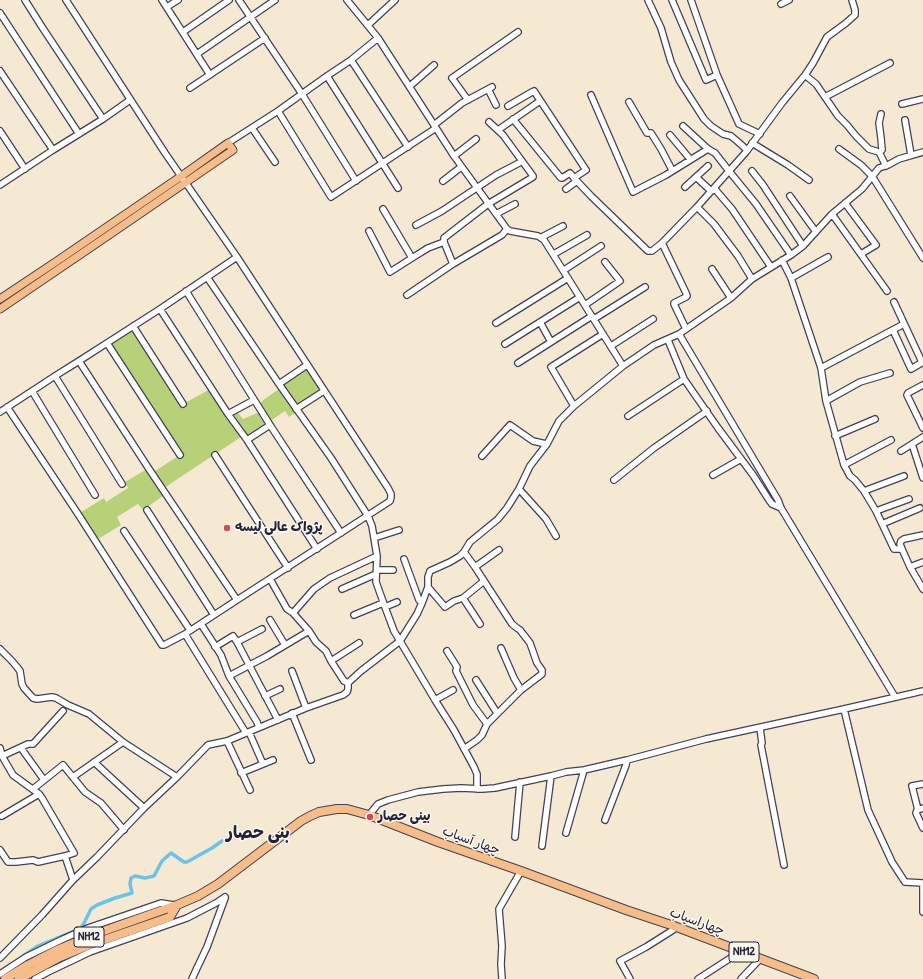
<!DOCTYPE html>
<meta charset="utf-8">
<style>
body{margin:0}
canvas{display:block;background:#f6e9d3}
</style>
<canvas width="923" height="979"></canvas>
<script>
const context = document.querySelector('canvas').getContext('2d');
context.lineJoin = 'round';
function fillPath(path, color) { context.fillStyle = color; context.fill(path, 'evenodd'); }
const shape = rows => new Path2D(rows.map(r => 'M' + r).join(''));
function strokePath(path, color, width, dash) { context.strokeStyle = color; context.lineWidth = width; context.lineCap = dash ? 'butt' : 'round'; context.setLineDash(dash || []); context.stroke(path); }
function write(font, color, halo, rows, align = 'center') {
  context.font = font + ' "Patrick Hand","Playpen Sans Arabic",sans-serif'; context.lineWidth = 3; context.setLineDash([]); context.textBaseline = 'middle'; context.strokeStyle = halo; context.fillStyle = color; for (const [text, x, y, turn = 0] of rows) {
    context.save(); context.translate(x, y); context.rotate((+turn || 0) * Math.PI / 180); context.textAlign = isNaN(turn) ? turn : align; if (halo) context.strokeText(text, 0, 0); context.fillText(text, 0, 0); context.restore();
  }
}
const green = shape([
 [133,326,183,404,214,387,232,414,237,412,243,419,262,411,261,405,262,401,283,386,280,382,307,365,324,391,289,417,285,411,272,420,275,425,249,440,244,435,164,488,167,493,143,510,138,504,117,517,121,525,95,541,78,514,104,498,106,502,128,488,125,482,152,466,155,471,180,455,107,343]
]);
const canal = shape([
 [23,956,38,946,79,929,83,925,91,909,97,905,115,898,132,893,130,884,131,878,135,876,145,878,154,876,162,861,171,853,184,862,187,862,212,848,222,841]
]);
const minor = shape([
 [25,0,42,27,103,119],
 [162,0,210,75],
 [239,0,302,94,356,181],
 [347,0,378,38,454,156,507,229,510,231,538,236,544,240,623,366],
 [648,0,661,28,671,62,679,80,704,119,711,126,723,134,731,136,737,141,747,150],
 [672,0,706,80,717,75],
 [691,0,717,75,739,124,760,134],
 [781,4,789,0],
 [167,7,178,0],
 [0,13,79,134],
 [368,25,395,0],
 [183,32,229,0],
 [197,54,275,0],
 [351,60,408,147],
 [0,71,53,150],
 [805,75,816,84,838,116,847,125,856,136,869,149,879,152],
 [327,76,398,188],
 [410,86,434,65],
 [190,88,265,38],
 [488,89,496,105],
 [591,95,633,192,666,175,708,149],
 [825,97,890,63],
 [468,100,452,78,518,32],
 [629,102,647,133,651,133,661,149,672,170],
 [902,104,923,99],
 [508,106,532,92,534,91,586,170,574,178],
 [278,111,331,197,436,128],
 [881,114,879,123,881,138,882,150,879,152,886,166],
 [513,119,561,178,562,178,570,173,574,178,591,196,648,251,652,251,662,243,697,207],
 [905,120,911,155],
 [434,125,462,103,492,87],
 [683,126,708,149,715,153,729,171,756,204,791,255],
 [252,128,275,162],
 [498,130,540,101],
 [0,131,25,169],
 [670,135,690,159],
 [228,143,278,111,327,76,351,60,378,38],
 [752,143,788,165,809,180],
 [839,149,861,165,872,176,923,258],
 [454,156,476,139],
 [752,171,763,185,803,246],
 [696,177,711,191],
 [443,181,461,167],
 [0,185,53,150,103,119,130,100],
 [685,187,708,166],
 [714,188,732,209,771,267],
 [566,189,577,181],
 [790,196,816,232],
 [845,203,876,245,861,254],
 [488,204,533,177,533,176,503,135,489,122],
 [383,209,412,258],
 [496,214,515,204],
 [832,214,887,291],
 [416,225,442,211,496,175,519,163],
 [369,231,390,272,412,258,428,248,444,242,444,238,488,204],
 [542,237,563,226],
 [444,242,453,264],
 [662,243,686,293,687,296,686,297,674,303,674,304,686,329],
 [554,254,587,235],
 [782,260,791,278,821,368,826,401,844,465,850,476,855,480,864,491,876,511,894,549,902,549,910,567,923,589],
 [712,269,731,298],
 [564,270,601,246],
 [207,277,279,384,331,458,368,516,372,526,377,556,376,582,385,607,394,631,435,700,454,730,474,767,477,774,477,789],
 [791,278,828,257],
 [752,279,738,256,714,224,697,207,746,152,782,103,805,75,813,63,827,37,846,23,855,15,855,10,852,0],
 [186,291,270,425,341,533],
 [407,295,453,264,502,235,507,229],
 [894,302,922,362],
 [585,305,620,281,605,262],
 [160,309,228,414,247,440,317,549],
 [594,319,645,287],
 [540,322,551,342],
 [496,323,568,278],
 [133,326,183,404],
 [893,330,911,369,923,362],
 [679,334,778,500,781,508,895,697],
 [668,340,684,379,718,428,753,475,769,500,772,504,781,508],
 [107,343,180,455],
 [505,344,580,297],
 [611,346,653,319],
 [79,361,149,469,237,600],
 [518,363,592,316],
 [821,368,904,324],
 [55,376,122,484],
 [279,384,307,365],
 [923,385,908,393,907,395,923,428],
 [32,391,95,495],
 [826,401,860,382,890,373],
 [574,406,551,367,603,334],
 [7,407,78,514,162,645,164,645,185,634,237,600,387,503,390,501,391,497,391,494,388,488,237,257,165,153,66,0],
 [296,409,324,391],
 [0,412,55,376,79,361,107,343,160,309,237,257],
 [228,414,254,400],
 [628,416,684,379],
 [835,436,875,419],
 [247,440,270,425],
 [912,444,923,478],
 [901,451,923,437],
 [215,455,288,568],
 [482,456,510,425,533,441,546,444],
 [844,465,891,440],
 [713,475,741,459],
 [614,480,654,448,707,411],
 [519,489,546,519,556,536],
 [864,491,904,476],
 [147,510,214,615],
 [876,511,909,499],
 [882,524,920,508],
 [124,531,190,630],
 [374,538,399,530],
 [902,549,900,544,901,541,904,539,923,535],
 [404,559,419,600,422,603],
 [475,567,499,550],
 [910,567,923,562],
 [377,570,393,570],
 [270,579,287,609,293,613,309,631,316,642,326,651,331,661,344,681,348,683],
 [428,587,445,607,454,601,463,598,484,581],
 [342,589,376,574],
 [463,598,480,624],
 [385,607,397,602],
 [293,613,314,589,330,578,377,556],
 [354,615,383,603],
 [270,620,285,645],
 [201,624,221,655,229,676,257,722,259,727],
 [185,634,246,733],
 [237,642,262,629],
 [215,647,233,636,237,642,278,720],
 [501,648,514,678,521,690],
 [0,649,11,660,17,667,20,671,22,684,24,688,33,698,37,699,52,697,56,698,68,705,89,714,123,742,177,777],
 [447,651,457,667,456,671,473,705,487,724],
 [331,661,359,643],
 [292,671,306,708],
 [229,676,267,656,309,631],
 [476,680,497,713],
 [265,696,280,689],
 [435,700,453,690],
 [844,709,868,810,892,862,905,882,923,883,923,912],
 [292,713,311,760],
 [760,728,762,743,761,745,784,865],
 [249,732,263,764],
 [227,741,250,790],
 [0,748,2,756,13,775,39,794,42,798,74,853,65,856,38,862,33,860,16,862,8,862,0,850],
 [21,748,44,780],
 [464,749,477,740,482,735,487,724,521,690,542,674,542,670,537,663,530,643,520,630,517,628,512,624,475,567,464,552],
 [2,756,28,744,33,744,63,711],
 [94,762,144,808],
 [241,773,273,760],
 [73,777,123,742],
 [33,789,63,765,85,792,101,803,124,830],
 [923,808,917,810,916,813,923,828],
 [918,810,912,786,923,784],
 [369,815,378,804,388,800,418,792,443,789,461,788,482,789,495,788,551,776,566,772,584,770,627,760,706,739,844,709,923,691],
 [2,816,39,794],
 [605,820,626,765,627,760],
 [566,833,584,770],
 [515,837,520,782],
 [542,846,551,776],
 [65,856,73,880],
 [0,958,42,915,73,880,97,857,144,808,177,777,208,745,227,741,306,708,343,695,347,692,348,689,348,683,349,682,361,671,400,641,417,614,422,603,428,587,428,577,430,571,450,562,460,556,464,552,470,542,498,519,507,508,519,489,530,466,547,444,559,421,574,406,623,366,654,345,679,334,731,298,752,279,791,255,803,246,832,214,862,189,879,168,888,165,899,159,923,152],
 [0,974,26,957,61,940,88,928,129,914,161,903,174,905],
 [35,979,48,972,90,952,187,918,216,903,225,897],
 [192,979,197,968,207,947,225,898],
 [502,979,501,964,502,946,499,909,521,871],
 [630,979,620,961,646,947,673,930,674,926],
 [698,979,732,957,736,949],
 [741,979,760,959]
]);
const major = shape([
 [0,299,57,261,180,177,228,143,233,150,106,237,0,309]
]);
const highway = shape([
 [5,979,28,965,55,951,95,934,177,905,198,896,218,884,301,821,310,816,319,812,337,809,347,809,369,815,438,842,521,871,626,910,674,926,814,979],
 [19,979,60,957,89,945,170,917,177,905]
]);
const markers = [
 [227,528,4,"#d1495b"],
 [370,817,4,"#d1495b"]
];
const shields = [
 [89,937,30],
 [744,952,30]
];
const shieldNames = [
 ["NH12",89,937],
 ["NH12",744,952]
];
const poiNames = [
 ["پژواک عالی لیسه",235,528],
 ["بینی حصار",378,817]
];
const streetNames = [
 ["چهار آسیاب",471,841,20],
 ["چهاراسیاب",697,922,20]
];
const districtNames = [
 ["بنی حصار",258,833]
];
fillPath(green, '#b6d177');
strokePath(canal, '#6ac4e8', 3.5);
strokePath(minor, '#424052', 8);
strokePath(major, '#424052', 9);
strokePath(highway, '#424052', 10);
strokePath(minor, '#fff', 5.5);
strokePath(major, '#f7bd88', 7);
strokePath(highway, '#f7bd88', 8);
for (const [x, y, r, color] of markers) { const dot = new Path2D(); dot.arc(x, y, r, 0, 2 * Math.PI); context.fillStyle = color; context.fill(dot); strokePath(dot, '#fbf7ec', 1.5); }
for (const [x, y, w] of shields) { const box = new Path2D(); box.roundRect(x - w / 2, y - 10, w, 20, 3); context.fillStyle = '#fbf7ec'; context.fill(box); strokePath(box, '#22223b', 1); }
write('bold 12px', '#22223b', null, shieldNames);
write('bold 13px', '#22223b', '#fbf7ec', poiNames, 'left');
write('13px', '#22223b', '#fbf7ec', streetNames);
write('bold 17px', '#22223b', '#fbf7ec', districtNames);
</script>
